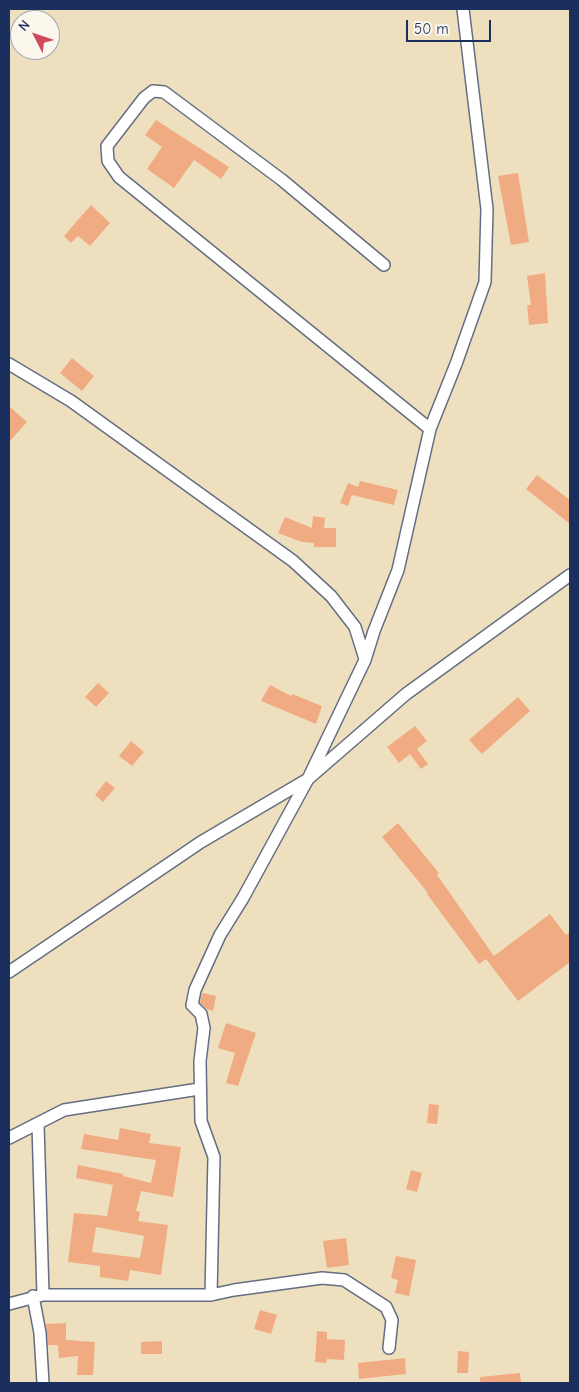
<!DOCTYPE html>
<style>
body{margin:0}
#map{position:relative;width:579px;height:1392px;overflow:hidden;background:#eee0bf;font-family:"Comic Neue",sans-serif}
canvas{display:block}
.frame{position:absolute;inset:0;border:10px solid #1b2f5e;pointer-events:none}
.north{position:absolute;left:10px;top:10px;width:50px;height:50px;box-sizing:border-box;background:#fbf7ec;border:1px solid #a1a7b3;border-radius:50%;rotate:311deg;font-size:14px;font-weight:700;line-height:20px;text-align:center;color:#1b2f5e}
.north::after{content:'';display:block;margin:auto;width:18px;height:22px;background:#d1495b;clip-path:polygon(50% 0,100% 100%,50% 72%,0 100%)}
.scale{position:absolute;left:406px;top:20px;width:85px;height:22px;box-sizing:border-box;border:2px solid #1b2f5e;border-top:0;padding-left:6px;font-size:15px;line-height:18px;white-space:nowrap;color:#1b2f5e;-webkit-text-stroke:4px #fbf7ec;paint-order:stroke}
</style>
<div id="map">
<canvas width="579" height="1392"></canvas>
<div class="frame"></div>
<div class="north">N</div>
<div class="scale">50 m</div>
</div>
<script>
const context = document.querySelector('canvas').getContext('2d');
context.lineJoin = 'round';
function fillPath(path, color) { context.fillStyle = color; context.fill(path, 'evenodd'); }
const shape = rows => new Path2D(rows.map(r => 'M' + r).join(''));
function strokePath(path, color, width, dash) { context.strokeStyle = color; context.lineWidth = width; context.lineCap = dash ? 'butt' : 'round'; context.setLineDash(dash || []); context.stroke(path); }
const building = shape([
 [156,120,229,167,221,179,194,160,174,188,147,169,162,147,145,135],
 [518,173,529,242,511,245,498,176],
 [91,205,110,223,90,246,78,236,71,243,64,236],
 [545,273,548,323,529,325,527,305,531,305,527,276],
 [72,358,94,376,82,391,60,373],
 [9,406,27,422,9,442],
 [537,475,570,500,570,524,526,489],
 [360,481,398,490,394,505,352,495,348,506,340,503,348,483,358,487],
 [313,516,325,518,324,528,336,528,336,547,314,547,314,543,302,542,278,533,285,517,312,528],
 [98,683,109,693,96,707,85,697],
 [270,685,291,696,292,694,322,706,316,724,261,701],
 [518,697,530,711,482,754,469,740],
 [415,726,427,741,417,749,428,764,421,769,410,754,399,763,387,747],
 [131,741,144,752,132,766,119,756],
 [106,781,115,788,103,802,95,795],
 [398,823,439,873,437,875,494,956,550,914,566,935,570,932,570,962,518,1001,486,959,479,964,427,894,428,893,382,837],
 [202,993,216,996,213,1011,207,1009,200,1003],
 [226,1023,256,1033,238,1086,226,1083,235,1053,218,1048],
 [429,1104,439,1105,437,1124,427,1123],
 [120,1128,151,1134,149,1143,181,1147,173,1197,141,1191,136,1211,140,1212,138,1221,168,1225,161,1275,130,1270,128,1281,100,1277,100,1266,68,1262,74,1213,107,1216,113,1185,76,1178,78,1165,123,1174,123,1176,151,1183,156,1160,81,1149,84,1134,118,1140],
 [96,1227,144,1236,140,1258,92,1252],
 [411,1170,422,1173,417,1192,406,1189],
 [346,1238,349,1265,327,1268,323,1241],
 [396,1256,416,1260,409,1296,395,1293,398,1280,391,1278],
 [260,1310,277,1315,271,1334,254,1329],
 [66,1323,66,1340,95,1342,93,1375,77,1375,78,1356,59,1358,58,1345,48,1345,46,1324],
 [317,1331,327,1332,327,1339,345,1340,344,1360,327,1359,326,1363,315,1362],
 [162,1341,162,1354,141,1354,141,1342],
 [458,1351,469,1352,468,1373,457,1373],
 [405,1358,406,1374,359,1379,358,1363],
 [520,1373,521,1383,480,1383,480,1377]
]);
const minor = shape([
 [384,265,282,180,164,92,153,91,144,98,107,146,108,161,119,177,430,429],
 [9,364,71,401,293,561,331,596,355,627,365,659],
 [9,972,201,842,308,779,406,694,570,575],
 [38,1124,43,1295],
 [9,1138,64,1110,199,1089],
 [211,1295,214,1157,201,1121,200,1061,204,1028,201,1014,192,1005,195,990,220,935,243,898,308,779,365,660,374,631,398,570,430,429,456,364,485,282,487,209,463,9],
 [33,1296,40,1333,43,1383],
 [9,1304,43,1295,211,1295,234,1290,322,1278,344,1280,386,1307,392,1320,389,1348]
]);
fillPath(building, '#f0ab83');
strokePath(minor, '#656d80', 14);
strokePath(minor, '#fff', 11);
</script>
